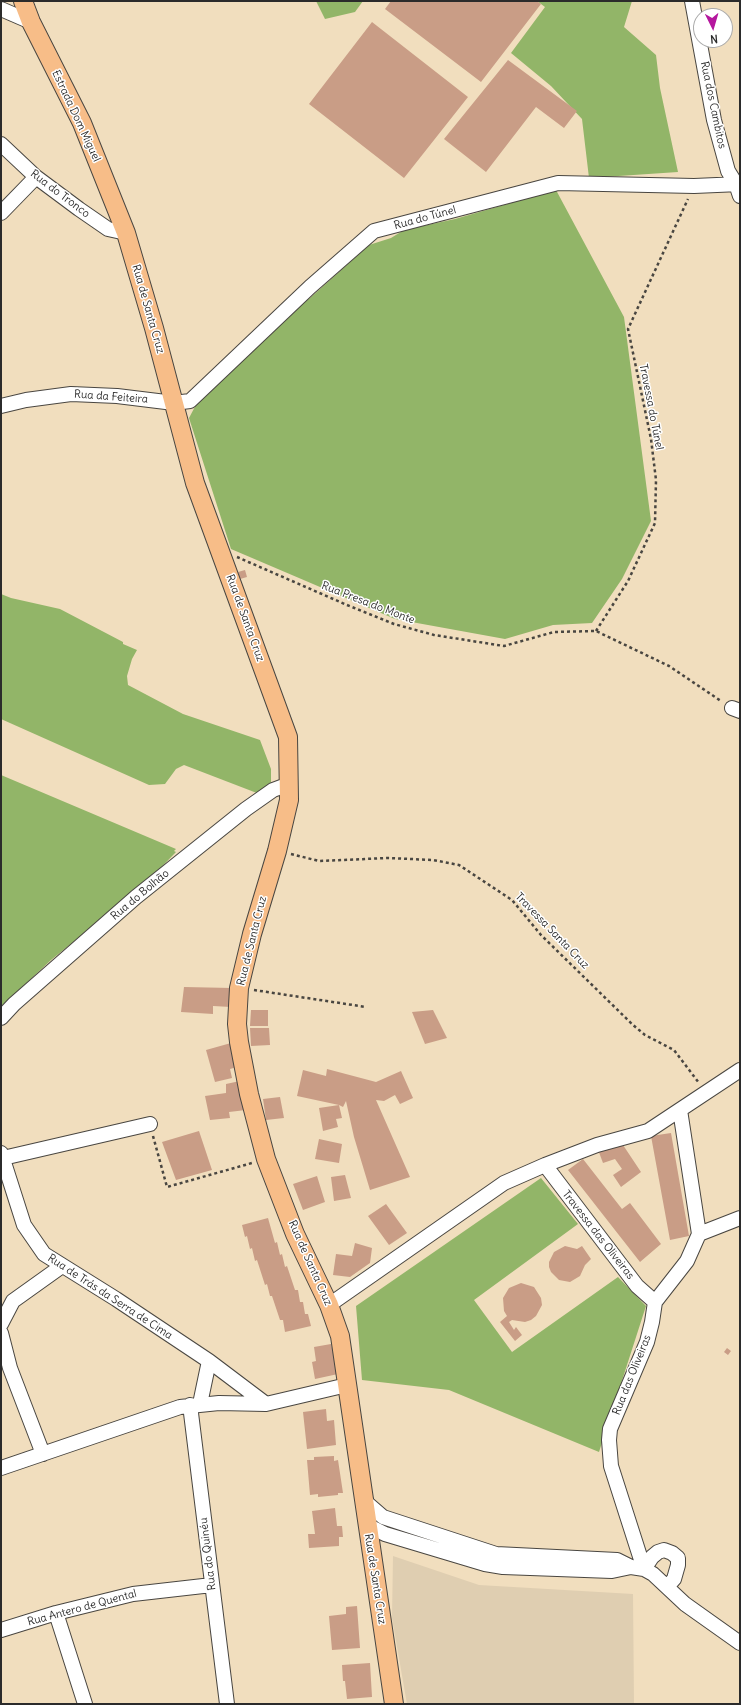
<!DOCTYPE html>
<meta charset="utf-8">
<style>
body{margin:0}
#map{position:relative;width:741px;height:1705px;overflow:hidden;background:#f1debe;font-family:Delius,sans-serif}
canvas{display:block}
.frame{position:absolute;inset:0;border:2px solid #2b2b2b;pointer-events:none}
.north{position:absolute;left:693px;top:8px;width:40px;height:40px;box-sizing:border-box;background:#fff;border:1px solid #aaa;border-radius:50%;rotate:175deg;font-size:11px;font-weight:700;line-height:16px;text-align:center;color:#2b2b2b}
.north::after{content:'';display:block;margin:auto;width:14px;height:18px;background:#b5179e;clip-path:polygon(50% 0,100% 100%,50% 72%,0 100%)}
</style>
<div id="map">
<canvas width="741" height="1705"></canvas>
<div class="frame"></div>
<div class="north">N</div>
</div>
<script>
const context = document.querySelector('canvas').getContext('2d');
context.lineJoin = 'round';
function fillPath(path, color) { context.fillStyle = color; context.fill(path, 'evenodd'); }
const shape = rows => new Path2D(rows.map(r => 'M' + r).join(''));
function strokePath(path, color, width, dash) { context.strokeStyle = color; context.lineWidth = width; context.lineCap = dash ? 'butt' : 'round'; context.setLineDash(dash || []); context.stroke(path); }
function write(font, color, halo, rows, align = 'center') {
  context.font = font + ' Delius,sans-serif'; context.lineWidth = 3; context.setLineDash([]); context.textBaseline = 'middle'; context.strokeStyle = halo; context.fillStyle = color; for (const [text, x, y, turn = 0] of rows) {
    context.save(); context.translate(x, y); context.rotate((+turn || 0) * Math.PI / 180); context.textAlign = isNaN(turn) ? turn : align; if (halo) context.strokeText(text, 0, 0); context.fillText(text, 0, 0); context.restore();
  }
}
const built = shape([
 [393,1556,479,1585,633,1594,634,1704,407,1704,392,1618]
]);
const forest = shape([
 [316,1,363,1,355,12,325,19],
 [537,1,632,1,624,27,656,55,660,88,678,172,589,178,582,119,551,86,511,53,545,7],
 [556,190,624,317,651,521,622,579,592,623,553,625,505,639,395,619,231,549,189,418,198,401,301,304,310,298,369,245,391,238,404,230,455,219],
 [1,594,11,598,60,609,123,642,123,644,137,650,132,659,127,676,128,685,183,714,260,740,271,769,271,782,262,795,184,765,176,769,165,784,149,785,1,719],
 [1,775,176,849,174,851,176,852,146,883,51,960,1,1007],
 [541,1178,578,1224,474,1300,512,1352,618,1277,646,1306,599,1452,449,1390,362,1380,356,1306]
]);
const building = shape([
 [391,1,537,1,541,4,481,82,385,9],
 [372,22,468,97,404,178,309,104],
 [508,60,577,111,564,128,536,107,486,172,444,139],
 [245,570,247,577,240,579,238,572],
 [184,987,232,988,231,1007,213,1006,213,1014,181,1012],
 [251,1010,268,1010,268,1026,250,1026],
 [433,1010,447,1038,425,1044,412,1012],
 [250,1028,269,1028,270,1045,251,1046],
 [231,1043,237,1067,230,1069,232,1078,215,1082,206,1050],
 [327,1069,376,1082,401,1071,413,1098,400,1104,395,1095,384,1101,376,1100,410,1177,370,1190,354,1137,346,1101,343,1107,339,1105,342,1118,336,1119,338,1127,323,1131,319,1108,339,1105,297,1096,303,1070,326,1076],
 [240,1081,246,1110,229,1112,230,1118,210,1120,205,1096,226,1093,226,1084],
 [280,1097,284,1118,266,1120,263,1099],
 [199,1131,212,1170,176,1180,162,1142],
 [671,1133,689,1236,670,1240,651,1136],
 [319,1139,342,1144,339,1163,315,1159],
 [621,1142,641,1172,621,1187,613,1175,622,1169,615,1159,603,1163,597,1147],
 [583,1159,622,1209,630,1203,661,1244,640,1262,568,1170],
 [345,1175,351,1198,334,1201,331,1177],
 [317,1176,325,1202,303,1210,293,1184],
 [386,1204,407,1233,389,1245,368,1216],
 [268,1218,275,1243,277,1242,280,1255,282,1254,285,1267,287,1266,295,1290,298,1290,300,1302,303,1302,305,1314,308,1314,311,1326,285,1332,283,1320,280,1320,272,1296,270,1296,267,1284,265,1285,257,1260,255,1261,252,1248,250,1249,247,1236,245,1237,242,1225],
 [355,1243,372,1248,370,1263,350,1277,333,1275,336,1254,352,1256],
 [565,1246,577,1249,582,1246,591,1259,585,1265,580,1276,570,1282,559,1280,551,1272,549,1267,549,1262,554,1252],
 [521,1283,534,1287,541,1298,542,1305,536,1316,531,1320,525,1322,512,1320,509,1322,514,1330,516,1327,522,1335,515,1341,500,1322,507,1316,504,1311,503,1298,509,1288],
 [331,1344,338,1374,315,1379,312,1362,316,1361,314,1347],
 [727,1348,731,1351,728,1355,724,1352],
 [326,1409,327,1421,334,1420,336,1445,307,1449,303,1412],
 [334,1456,334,1461,338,1460,343,1493,338,1493,338,1495,318,1497,318,1494,310,1495,307,1460,314,1460,314,1457],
 [335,1508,337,1526,342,1526,343,1537,339,1537,339,1546,309,1548,308,1534,315,1534,312,1511],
 [357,1606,360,1648,332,1650,329,1616,346,1614,346,1607],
 [370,1663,372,1697,347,1699,345,1681,343,1681,342,1665]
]);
const path = shape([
 [237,557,347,605,394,624,434,635,504,646,554,632,596,631,669,666,721,701],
 [596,631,628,581,655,523,656,480,651,439,628,329,688,199],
 [291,854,319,861,388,858,433,860,459,865,512,900,541,935,633,1025,645,1035,674,1050,699,1083],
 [254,990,366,1007],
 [153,1136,167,1187,252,1163]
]);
const minor = shape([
 [692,1,714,120,728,171,736,184,740,196],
 [1,9,31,22],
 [1,144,36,177,79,209,108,229,126,233],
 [1,213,36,177],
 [1,406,26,400,71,394,117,396,174,403,190,401,310,287,374,231,558,183,694,186,740,184],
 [732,708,740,711],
 [1,1018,14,1004,136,897,246,809,273,790,281,787,289,786],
 [680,1110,699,1234],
 [1,1153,24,1225,44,1254,116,1299,209,1361,266,1404],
 [3,1158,150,1124],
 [545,1165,637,1286,655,1302],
 [329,1305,504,1183,545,1165,597,1145,648,1131,740,1070],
 [1,1324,13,1301,62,1266],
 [1,1333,10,1368,43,1454],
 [200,1404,209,1361],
 [190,1405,227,1704],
 [1,1468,180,1407,219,1403,266,1404,347,1385],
 [363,1497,368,1504,383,1517,496,1554,617,1560,631,1567,644,1569,653,1574,685,1604,740,1643],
 [366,1522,373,1528,385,1534,485,1564,503,1567,612,1571,631,1567],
 [644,1569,611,1466,609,1440,610,1429,647,1342,652,1322,655,1302,687,1261,699,1234,740,1218],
 [644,1569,652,1557,658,1552,664,1550,672,1553,678,1558,678,1565,674,1579,667,1587],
 [56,1613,85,1704],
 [1,1630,56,1613,133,1594,212,1585]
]);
const major = shape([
 [23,1,31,22,82,123,126,233,154,328,195,483,288,737,289,800,277,851,252,934,239,988,237,1024,239,1042,249,1094,266,1159,295,1234,329,1305,340,1336,394,1704]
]);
const streetNames = [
 ["Rua dos Cambitos",713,105,78],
 ["Estrada Dom Miguel",76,116,65],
 ["Rua do Tronco",60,194,37],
 ["Rua do Túnel",425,218,-15],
 ["Rua de Santa Cruz",148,309,74],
 ["Rua da Feiteira",111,397,4],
 ["Travessa do Túnel",651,407,79],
 ["Rua Presa do Monte",368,603,21],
 ["Rua de Santa Cruz",245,618,70],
 ["Rua do Bolhão",140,895,-40],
 ["Travessa Santa Cruz",552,931,46],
 ["Rua de Santa Cruz",252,941,-76],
 ["Travessa das Oliveiras",598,1235,52],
 ["Rua de Santa Cruz",310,1263,66],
 ["Rua de Trás da Serra de Cima",110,1297,33],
 ["Rua das Oliveiras",632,1375,-68],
 ["Rua do Quinéu",208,1554,-97],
 ["Rua de Santa Cruz",375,1579,81],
 ["Rua Antero de Quental",82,1608,-15]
];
fillPath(built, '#dfceb1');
fillPath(forest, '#92b568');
fillPath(building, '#c99d86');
strokePath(minor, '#494641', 16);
strokePath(major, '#494641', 20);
strokePath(path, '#494641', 2.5, [3, 3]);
strokePath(minor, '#fff', 14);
strokePath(major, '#f7bd88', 18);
write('11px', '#2b2b2b', '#fff', streetNames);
</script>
